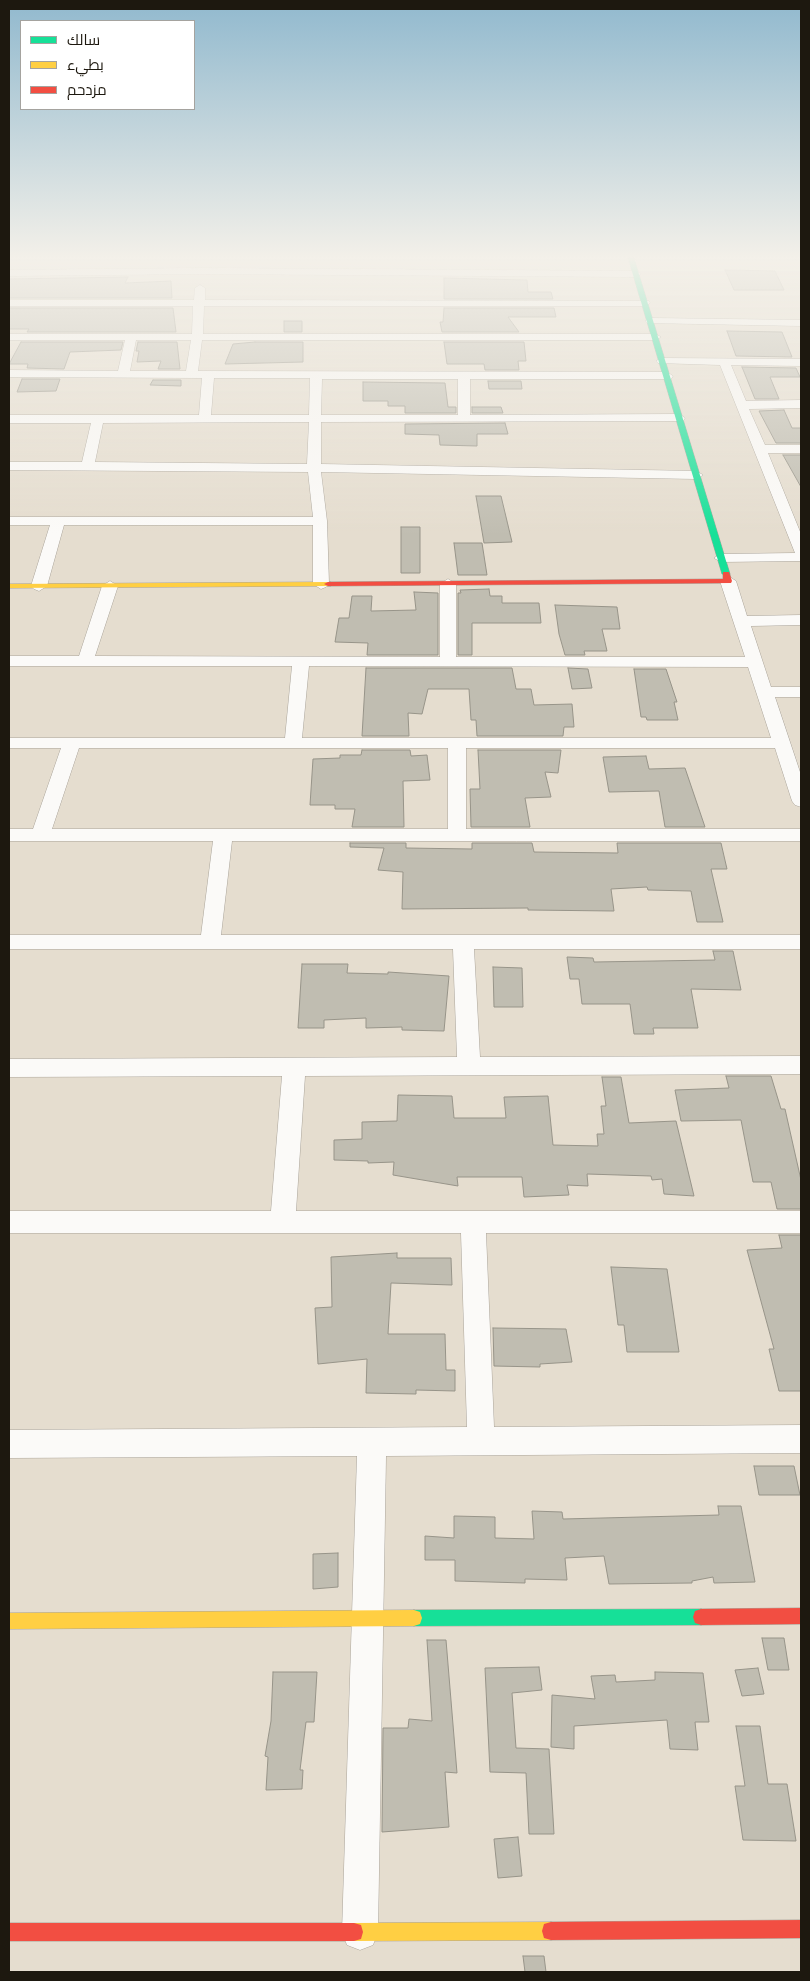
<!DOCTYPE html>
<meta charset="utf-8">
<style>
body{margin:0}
#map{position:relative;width:810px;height:1981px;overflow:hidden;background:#e5ddcf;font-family:"Zilla Slab",Cairo,serif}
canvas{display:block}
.frame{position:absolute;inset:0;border:10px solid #1d180f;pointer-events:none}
.legend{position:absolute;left:20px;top:20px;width:175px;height:90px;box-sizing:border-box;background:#fff;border:1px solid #a5a39f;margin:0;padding:6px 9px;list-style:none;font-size:15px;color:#1d180f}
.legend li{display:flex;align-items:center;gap:10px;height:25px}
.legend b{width:25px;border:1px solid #a5a39f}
</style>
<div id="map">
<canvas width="810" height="1981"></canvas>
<div class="frame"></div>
<ul class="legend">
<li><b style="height:6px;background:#16e098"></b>سالك</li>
<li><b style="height:6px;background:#ffcf43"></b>بطيء</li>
<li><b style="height:6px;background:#f24e42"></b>مزدحم</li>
</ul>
</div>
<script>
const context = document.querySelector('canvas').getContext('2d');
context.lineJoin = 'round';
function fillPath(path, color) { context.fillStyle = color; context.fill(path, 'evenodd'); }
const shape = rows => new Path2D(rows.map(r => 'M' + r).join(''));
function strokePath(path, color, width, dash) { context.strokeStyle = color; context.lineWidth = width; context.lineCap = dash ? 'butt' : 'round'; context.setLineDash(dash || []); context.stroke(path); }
const building = shape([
 [725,270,775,271,784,290,734,290,725,270],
 [128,277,125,283,171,281,172,298,9,298,9,279,128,277],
 [444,278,527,280,528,292,551,292,553,299,444,299,444,278],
 [9,308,173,308,176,332,27,332,29,329,9,329,9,308],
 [444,308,554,308,556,317,508,317,519,332,442,332,440,322,443,322,444,308],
 [284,321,302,321,302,332,284,332,284,321],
 [727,331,782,332,792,357,736,356,727,331],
 [21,342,123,342,121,350,70,352,64,369,27,368,28,364,9,364,21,342],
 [138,342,177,342,180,369,158,369,161,361,137,362,139,351,136,351,138,342],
 [255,342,303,342,303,362,225,364,233,344,255,342],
 [444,342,524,342,526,361,518,361,519,370,485,370,484,364,447,364,444,342],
 [742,367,796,368,800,377,770,377,779,399,755,399,742,367],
 [22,379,60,379,56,391,17,392,22,379],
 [153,380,181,380,181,386,150,385,153,380],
 [488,381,521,381,522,389,489,389,488,381],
 [363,382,445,383,448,407,456,407,456,413,405,413,405,406,388,406,388,401,363,401,363,382],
 [472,407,501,407,503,413,472,413,472,407],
 [784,410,792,428,801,428,801,443,776,443,759,411,784,410],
 [505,423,508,434,477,434,477,446,440,445,439,435,405,434,405,424,505,423],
 [783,455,801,455,801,487,783,455],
 [476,496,501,496,512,542,484,543,476,496],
 [401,527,420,527,420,573,401,573,401,527],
 [454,543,482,543,487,575,458,575,454,543],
 [489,589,490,596,502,596,502,603,539,603,541,623,472,623,472,655,458,655,458,593,461,593,460,590,489,589],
 [414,592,438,593,438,655,367,655,368,643,335,642,339,618,349,618,352,596,372,596,371,611,416,610,414,592],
 [555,605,617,607,620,629,602,629,607,651,584,651,585,655,565,655,559,634,555,605],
 [366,668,512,668,516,689,531,689,534,705,572,704,574,727,564,727,563,736,477,736,476,720,471,720,469,689,428,689,422,714,408,713,409,736,362,736,366,668],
 [568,668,588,669,592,688,572,689,568,668],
 [634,669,666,669,677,702,674,702,678,720,647,720,646,717,641,717,634,669],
 [362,750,410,750,411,756,427,755,430,780,403,781,404,827,352,827,355,809,335,809,335,805,310,805,313,759,340,758,340,755,361,755,362,750],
 [478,750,561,750,558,773,545,772,551,797,525,798,530,827,471,827,470,789,480,789,478,750],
 [646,756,649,769,685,768,705,827,665,827,659,791,609,792,603,757,646,756],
 [350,843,406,843,406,848,472,849,472,843,532,843,534,852,618,853,617,843,721,843,727,869,711,869,723,922,697,922,691,891,648,890,647,887,611,889,614,911,528,910,528,908,402,909,403,872,378,870,384,848,350,847,350,843],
 [713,951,733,951,741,990,691,989,698,1028,653,1028,654,1034,634,1034,630,1004,582,1004,579,979,570,979,567,957,593,958,594,962,715,960,713,951],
 [302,964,348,964,347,973,388,974,388,972,449,976,444,1031,402,1030,402,1027,366,1028,366,1018,324,1020,324,1028,298,1028,302,964],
 [493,967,522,968,523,1007,494,1007,493,967],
 [726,1076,771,1076,781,1109,785,1109,796,1158,801,1180,801,1209,777,1209,771,1182,753,1182,741,1120,681,1121,675,1090,729,1088,726,1076],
 [602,1077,621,1077,629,1123,676,1121,694,1196,664,1194,662,1179,652,1180,651,1176,587,1174,588,1186,567,1185,569,1195,524,1197,522,1177,457,1177,458,1186,393,1175,394,1162,368,1163,368,1161,334,1160,334,1140,362,1139,362,1122,397,1121,398,1095,452,1096,454,1118,506,1118,504,1097,548,1096,553,1145,598,1146,597,1134,604,1134,601,1106,606,1106,602,1077],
 [779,1235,801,1235,801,1391,779,1391,769,1349,774,1349,747,1250,782,1248,779,1235],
 [397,1253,397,1258,451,1258,452,1285,391,1283,388,1334,445,1334,446,1370,455,1370,455,1391,416,1390,416,1394,366,1393,367,1359,318,1364,315,1308,332,1307,331,1257,397,1253],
 [611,1267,667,1269,679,1352,627,1352,624,1325,618,1325,611,1267],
 [493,1328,566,1329,572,1362,540,1364,540,1367,494,1366,493,1328],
 [754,1466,794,1466,800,1495,759,1495,754,1466],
 [718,1506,741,1506,755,1582,714,1583,713,1577,692,1581,692,1583,609,1584,604,1556,565,1558,567,1580,525,1579,525,1583,455,1581,455,1560,425,1560,425,1536,454,1538,454,1516,495,1517,495,1538,534,1539,532,1511,562,1512,563,1519,719,1515,718,1506],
 [338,1553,338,1587,313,1589,313,1554,338,1553],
 [762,1638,784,1638,789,1670,768,1670,762,1638],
 [427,1640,446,1640,457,1773,445,1772,449,1827,382,1832,383,1728,408,1728,409,1719,432,1721,427,1640],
 [539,1667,542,1690,512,1693,516,1748,549,1749,554,1834,529,1834,526,1773,490,1772,485,1668,539,1667],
 [758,1668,764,1694,742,1696,735,1670,758,1668],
 [273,1672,317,1672,314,1722,306,1722,300,1770,303,1770,302,1789,266,1790,268,1757,265,1756,271,1721,273,1672],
 [655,1672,703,1673,709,1722,695,1722,698,1750,670,1749,667,1720,574,1726,574,1749,551,1747,552,1695,595,1699,591,1676,615,1675,616,1682,655,1680,655,1672],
 [736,1726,760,1726,768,1784,787,1784,796,1841,743,1840,735,1786,745,1786,736,1726],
 [518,1837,522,1876,498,1878,494,1839,518,1837],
 [523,1956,544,1956,546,1972,525,1972,523,1956]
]);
const street = shape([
 [202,268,636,271,641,274,636,277,202,274,9,276,9,270,202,268],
 [200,285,205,288,205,300,649,301,650,303,645,306,204,306,203,334,655,334,661,337,655,340,202,340,198,371,667,372,673,376,671,379,470,379,470,415,679,414,685,418,683,421,321,422,321,464,696,471,703,475,696,479,321,472,327,521,329,584,326,587,321,589,313,584,313,525,64,525,47,586,39,591,34,589,31,586,50,525,9,525,9,517,313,517,308,472,9,470,9,462,82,462,91,423,9,423,9,415,199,415,202,378,9,377,9,370,118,371,125,340,9,340,9,334,192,334,193,306,9,306,9,300,194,300,195,288,200,285],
 [136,340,191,340,186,371,130,371,136,340],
 [214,378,310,378,309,415,211,415,214,378],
 [322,379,458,379,458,415,321,415,322,379],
 [309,422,307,464,95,462,103,423,309,422],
 [651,318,801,320,801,326,647,323,645,321,651,318],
 [662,358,801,359,801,366,731,365,746,401,801,400,801,408,749,409,765,445,801,445,801,453,768,453,801,534,801,561,721,562,714,558,721,554,795,553,720,365,658,363,656,361,662,358],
 [728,576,736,581,747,616,801,615,801,625,751,626,771,687,801,687,801,697,775,697,801,775,801,807,795,805,792,801,775,748,466,748,466,829,801,829,801,841,232,841,221,935,801,935,801,949,474,949,480,1057,801,1056,801,1074,305,1076,296,1211,801,1211,801,1233,486,1233,494,1427,801,1425,801,1453,386,1456,378,1932,373,1945,360,1950,347,1945,342,1932,357,1456,9,1458,9,1430,467,1427,461,1233,9,1233,9,1211,271,1211,282,1076,9,1077,9,1059,457,1057,453,949,9,949,9,935,201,935,213,841,9,841,9,829,33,829,61,748,9,748,9,738,285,738,292,666,9,666,9,656,79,656,102,586,110,581,118,586,95,656,440,657,440,584,448,579,456,584,456,657,745,657,720,581,728,576],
 [309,666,748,667,771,738,302,738,309,666],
 [79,748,448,748,448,829,52,829,79,748]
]);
const fast = shape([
 [628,258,634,258,730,574,729,576,722,574,628,258],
 [701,1609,707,1611,709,1617,707,1623,701,1625,414,1626,408,1624,406,1618,408,1612,414,1610,701,1609]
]);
const slow = shape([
 [328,582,331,582,331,586,9,588,9,584,328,582],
 [414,1610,420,1612,422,1618,420,1624,414,1626,9,1629,9,1613,414,1610],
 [551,1922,558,1924,560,1931,558,1938,551,1940,354,1941,347,1939,345,1932,347,1925,354,1923,551,1922]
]);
const jam = shape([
 [723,572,729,572,732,581,731,583,328,586,324,584,328,582,723,579,723,572],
 [801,1608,801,1624,701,1625,695,1623,693,1617,695,1611,701,1609,801,1608],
 [801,1920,801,1938,551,1940,544,1938,542,1931,544,1924,551,1922,801,1920],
 [9,1923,354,1923,361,1925,363,1932,361,1939,354,1941,9,1941,9,1923]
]);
fillPath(building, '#c0bdb1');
strokePath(building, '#979489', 1);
strokePath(street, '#aaa49a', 1);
strokePath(fast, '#aaa49a', 1);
strokePath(slow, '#aaa49a', 1);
strokePath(jam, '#aaa49a', 1);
fillPath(street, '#fbfaf8');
fillPath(fast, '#16e098');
fillPath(slow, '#ffcf43');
fillPath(jam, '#f24e42');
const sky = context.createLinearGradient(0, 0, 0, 535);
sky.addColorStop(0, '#91b9ce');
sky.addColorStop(0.48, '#f3f0e9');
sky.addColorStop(1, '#f3f0e900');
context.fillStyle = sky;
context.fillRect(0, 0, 810, 535);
</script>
